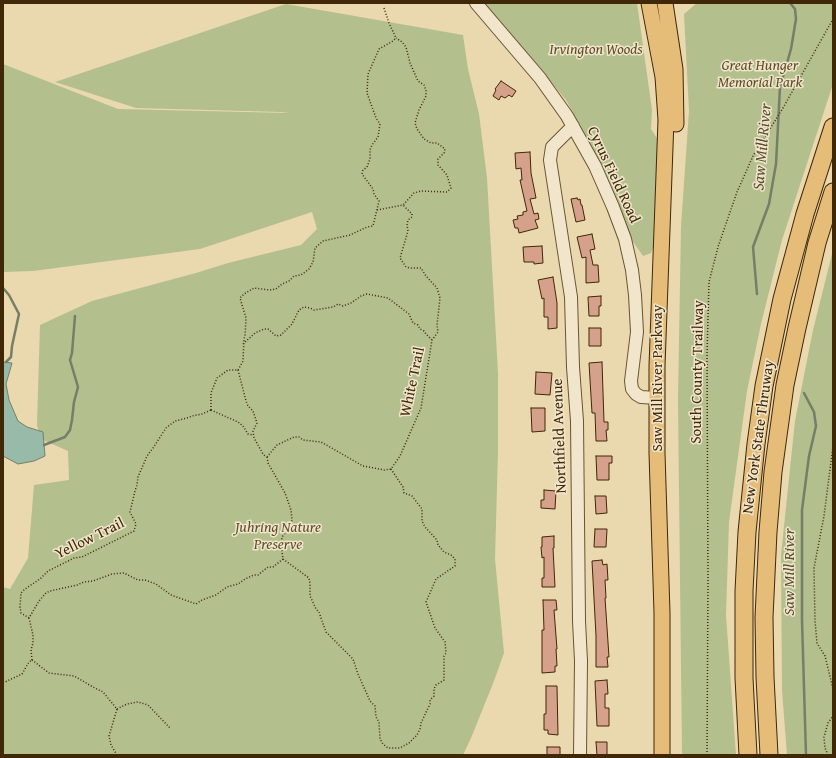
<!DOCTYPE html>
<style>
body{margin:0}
#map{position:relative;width:836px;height:758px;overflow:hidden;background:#ead8af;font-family:"Gentium Book Plus",serif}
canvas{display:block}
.frame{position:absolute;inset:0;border:4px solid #402708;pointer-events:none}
</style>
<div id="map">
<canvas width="836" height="758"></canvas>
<div class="frame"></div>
</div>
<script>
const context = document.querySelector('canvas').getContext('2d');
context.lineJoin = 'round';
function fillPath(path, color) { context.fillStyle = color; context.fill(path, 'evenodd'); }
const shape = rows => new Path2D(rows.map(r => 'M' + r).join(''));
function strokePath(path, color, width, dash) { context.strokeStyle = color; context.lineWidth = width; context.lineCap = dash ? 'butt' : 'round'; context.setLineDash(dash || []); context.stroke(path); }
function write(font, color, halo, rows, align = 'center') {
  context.font = font + ' "Gentium Book Plus",serif'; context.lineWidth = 3; context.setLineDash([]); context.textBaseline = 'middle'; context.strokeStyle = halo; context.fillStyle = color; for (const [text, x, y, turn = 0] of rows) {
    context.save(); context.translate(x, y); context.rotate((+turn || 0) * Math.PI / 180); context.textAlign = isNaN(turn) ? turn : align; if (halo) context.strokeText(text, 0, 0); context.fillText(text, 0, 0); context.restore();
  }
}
const green = shape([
 [485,3,637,3,652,110,651,129,658,140,655,243,651,253,643,256,631,239,597,156,566,100],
 [697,3,833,3,833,84,782,240,761,324,747,391,729,522,726,615,736,755,682,755,678,400,681,226,689,111,684,14],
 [286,4,463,35,468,69,479,114,487,178,498,373,498,451,495,559,504,653,494,681,471,738,463,755,3,755,3,587,10,589,28,558,34,485,69,480,68,451,41,439,37,425,40,325,92,301,196,273,228,263,301,245,317,229,312,212,200,249,33,271,3,272,3,64,118,109,289,113,282,112,136,108,55,82],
 [833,250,833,755,787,755,782,690,781,555,795,421,813,330]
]);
const water = shape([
 [3,362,12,363,6,384,9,400,18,421,27,427,43,432,45,456,34,461,18,464,3,456,3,362]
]);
const stream = shape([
 [3,288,9,295,19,314,12,346,11,357,6,362],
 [757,294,753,247,769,204,776,164,780,87,791,49,796,19,795,9,790,3],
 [804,393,814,412,816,426,809,456,802,510,802,620,806,755],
 [44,445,65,437,70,430,72,420,74,402,78,387,70,360,72,353,75,316]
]);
const building = shape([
 [501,81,516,91,512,97,509,95,505,98,501,96,499,100,493,96,496,90,495,89,501,81],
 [530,152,531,173,536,198,530,199,534,214,538,213,539,219,535,220,538,228,519,233,518,228,515,228,513,220,518,219,517,216,523,215,523,212,527,211,520,180,522,180,521,168,516,169,515,153,530,152],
 [577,198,578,200,580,199,581,205,582,205,585,220,576,222,571,199,577,198],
 [592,234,595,249,590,250,593,265,598,265,599,282,586,283,586,257,582,258,577,237,592,234],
 [542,246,543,263,534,264,534,262,524,262,523,247,542,246],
 [553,277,557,303,557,328,548,329,548,317,544,317,544,298,542,299,538,280,553,277],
 [601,296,601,306,599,306,599,316,589,316,588,297,601,296],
 [589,328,601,328,601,346,589,346,589,328],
 [602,362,604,422,608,422,608,430,606,430,607,441,596,441,595,413,592,413,589,363,602,362],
 [536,372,552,373,550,395,535,394,536,372],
 [531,408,545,408,545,431,532,432,531,408],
 [596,456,612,456,612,463,609,463,609,480,597,480,596,456],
 [544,490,556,491,555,509,541,508,541,500,544,500,544,490],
 [595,496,606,496,607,513,596,514,595,496],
 [595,529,607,529,606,547,594,547,595,529],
 [554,536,554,548,553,548,555,587,542,587,542,578,544,578,544,557,542,558,541,547,542,547,542,537,554,536],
 [602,560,603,565,607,564,608,580,605,580,606,598,605,598,609,657,607,657,608,667,596,667,596,636,592,561,602,560],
 [543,600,556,600,557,610,554,610,557,649,556,649,557,666,555,666,555,672,542,673,542,630,544,630,543,600],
 [607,680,608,694,605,694,605,708,609,708,609,726,597,726,595,681,607,680],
 [546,686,557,686,558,735,548,734,548,730,544,730,544,714,546,714,546,686],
 [596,742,607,742,607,755,597,755,596,742],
 [547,747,560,747,560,755,547,755,547,747]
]);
const path = shape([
 [384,8,389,23,396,38],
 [377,210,403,205,414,193,421,191,447,192,451,188,447,175,438,165,438,159,444,153,445,149,437,143,431,143,424,139,417,129,415,123,419,110,426,96,426,90,424,85,418,81,410,63,406,47,402,42,396,38],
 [243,344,255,333,264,329,268,329,276,336,281,335,292,324,299,310,304,307,310,308,314,310,333,307,338,304,343,306,351,303,361,296,367,294,388,298,409,314,413,323,418,325,420,329,424,331,426,334,432,340],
 [238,370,243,361,244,339,245,336,246,318,240,298,244,294,254,288,270,290,276,289,282,284,289,281,294,276,301,275,309,269,313,262,315,248,323,241,350,235,367,227,373,226,379,201,374,194,373,189,362,174,363,170,367,167,370,159,370,150,372,145,378,137,380,124,376,118,367,93,368,74,379,49,393,41,396,38],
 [238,370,246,401,248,406,253,411,257,423,253,431,254,438,263,454,266,457],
 [211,410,211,393,217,378,228,370,238,370],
 [211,410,238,422,243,426,248,434,253,435],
 [833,446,824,516,814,568,815,621,817,643,825,656,833,689],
 [267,457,277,445,294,437,299,437,303,440,321,442,363,466,374,468,384,470,391,469,400,456,421,408,432,340,438,332,437,325,440,298,437,288,426,276,421,268,410,268,406,267,400,258,408,231,407,225,408,220,412,217,412,214,403,205],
 [267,457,268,463,285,493,291,510,292,520,290,527,282,537,281,545,283,559],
 [283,559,309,578,310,584,310,596,316,609,319,612,321,618,326,632,353,659,358,674,370,701,375,706,376,717,379,722,380,739,383,744,388,748,400,748,409,743,417,735,420,729,421,723,430,704,430,700,434,696,434,689,436,685,444,680,444,656,446,653,445,642,435,628,426,602,436,579,455,566,455,559,451,555,444,552,438,545,437,540,425,527,422,521,422,509,412,496,404,493,403,487,391,469],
 [29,618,21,613,20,607,21,593,25,589,40,579,48,571,74,558,82,557,134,531,136,524,130,512,135,491,137,485,138,477,147,456,153,448,166,428,175,421,187,418,192,416,202,414,211,410],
 [32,660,31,650,33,643,33,635,29,618,39,601,46,593,50,591,77,585,84,582,93,581,112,574,124,573,138,580,145,580,156,584,171,595,196,604,202,600,216,595,227,587,238,584,245,579,254,575,258,575,268,567,273,567,283,559],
 [32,660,49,673,74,676,93,687,103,692,117,709,109,736,111,745,117,755],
 [3,683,22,674,29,662,32,660],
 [117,709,127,704,138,702,148,705,170,728],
 [707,755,708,581,707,355,709,282,718,247,737,192,753,156,783,108,833,19],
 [828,755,825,748,824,737,828,723,833,716]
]);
const tertiary = shape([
 [476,3,540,78,567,116,595,166,613,207,625,239,632,270,635,295,637,332,631,381,632,389,636,394,641,397,657,398],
 [573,126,552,147,550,160,571,297,573,367,577,421,579,621,581,661,580,755]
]);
const trunk = shape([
 [649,3,663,77,666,120,657,366,657,453,662,613,662,755],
 [665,3,675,69,676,124]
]);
const motorway = shape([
 [748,755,744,678,744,591,747,532,756,444,764,386,782,299,805,214,833,127],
 [769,755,765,677,764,617,768,532,773,472,785,385,797,328,817,243,833,192]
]);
const parkNames = [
 ["Irvington Woods",596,50],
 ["Great Hunger",760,66],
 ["Memorial Park",760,83],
 ["Juhring Nature",278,528],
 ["Preserve",278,545]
];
const streetNames = [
 ["Cyrus Field Road",613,175,65],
 ["South County Trailway",698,372,-89],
 ["Saw Mill River Parkway",658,378,-90],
 ["White Trail",413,382,-78],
 ["Northfield Avenue",560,436,-92],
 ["New York State Thruway",759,437,-82],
 ["Yellow Trail",90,539,-26]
];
const waterNames = [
 ["Saw Mill River",763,147,-85],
 ["Saw Mill River",790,572,-90]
];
fillPath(green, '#b3bf8d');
fillPath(water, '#98baa8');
strokePath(water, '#757f68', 1);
strokePath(stream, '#757f68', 2.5);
fillPath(building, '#d6a18a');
strokePath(building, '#402708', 1);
strokePath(tertiary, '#6a5332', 14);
strokePath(trunk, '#402708', 17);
strokePath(motorway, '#402708', 19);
strokePath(path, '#402708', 1.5, [1, 2]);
strokePath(tertiary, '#f1e6cb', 12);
strokePath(trunk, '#e5bc78', 15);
strokePath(motorway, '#e5bc78', 17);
write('italic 15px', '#5d4d29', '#f1e6cb', parkNames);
write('15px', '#402708', '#f1e6cb', streetNames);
write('italic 16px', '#564c30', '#f1e6cb', waterNames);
</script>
